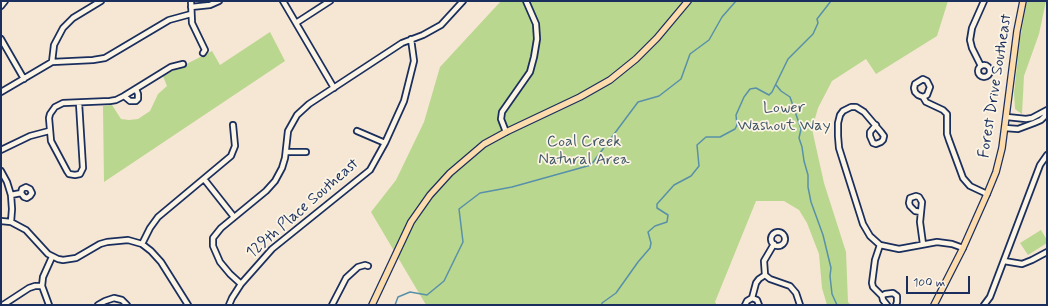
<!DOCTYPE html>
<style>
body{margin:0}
#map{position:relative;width:1048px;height:306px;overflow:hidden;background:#f6e7d4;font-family:Mynerve,sans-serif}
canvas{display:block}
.frame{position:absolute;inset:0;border:2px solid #1b2f5e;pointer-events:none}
.scale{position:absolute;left:906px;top:276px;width:64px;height:18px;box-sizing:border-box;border:2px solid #1b2f5e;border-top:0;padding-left:5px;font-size:12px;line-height:14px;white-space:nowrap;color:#1b2f5e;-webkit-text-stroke:3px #fcf5e5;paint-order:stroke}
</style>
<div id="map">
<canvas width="1048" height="306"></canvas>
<div class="frame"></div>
<div class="scale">100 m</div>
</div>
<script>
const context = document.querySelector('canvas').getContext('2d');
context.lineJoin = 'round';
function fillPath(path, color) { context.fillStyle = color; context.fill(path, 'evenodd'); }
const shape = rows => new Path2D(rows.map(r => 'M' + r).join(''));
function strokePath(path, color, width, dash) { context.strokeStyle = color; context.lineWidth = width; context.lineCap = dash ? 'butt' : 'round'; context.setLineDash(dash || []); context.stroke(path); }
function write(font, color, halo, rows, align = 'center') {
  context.font = font + ' Mynerve,sans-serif'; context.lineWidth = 3.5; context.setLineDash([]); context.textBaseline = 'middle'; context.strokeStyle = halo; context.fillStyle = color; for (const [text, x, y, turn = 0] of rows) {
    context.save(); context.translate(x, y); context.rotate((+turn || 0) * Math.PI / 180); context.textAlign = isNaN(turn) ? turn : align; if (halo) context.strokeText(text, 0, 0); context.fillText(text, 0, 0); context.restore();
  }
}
const green = shape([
 [501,1,948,1,937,36,876,74,866,59,832,81,818,108,812,129,824,183,846,252,848,302,851,305,827,305,822,288,819,254,807,223,799,210,784,201,756,201,715,302,717,305,426,305,371,212,396,180,424,122,440,67],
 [1027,1,1046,1,1039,34,1024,76,1022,114,1015,109,1014,93,1020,39],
 [270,32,285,61,104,182,103,106,112,105,121,119,129,120,138,119,150,111,158,94,167,86,163,76,212,51,220,65],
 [1041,230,1047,240,1047,243,1028,255,1020,243]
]);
const stream = shape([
 [776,85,781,91,790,97,801,129,799,138,802,147,804,161,808,175,808,187,811,202,823,235,831,268,830,276,832,294,837,305],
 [395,305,398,297,410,292,427,295,444,281,463,242,459,209,480,193,512,187,591,165,638,102,659,96,681,79,690,54,709,40,722,17,736,1],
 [602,305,602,303,616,293,638,262,650,248,651,243,648,232,655,226,667,222,668,215,657,208,657,204,674,185,691,176,699,166,697,145,706,137,720,137,735,129,737,125,736,115,744,97,750,89,756,88,769,95,772,92,788,59,813,34,818,23,817,19,831,1]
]);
const minor = shape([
 [191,1,192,23,205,50,203,53],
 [283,1,334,88],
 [1,6,5,1],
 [191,7,210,5,219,1],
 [296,23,330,1],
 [1,39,24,79],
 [52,62,54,45,63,28,73,18,101,1],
 '978 71a6 6 0 1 1 12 0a6 6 0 1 1-12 0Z',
 [981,66,972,48,970,40,972,28,984,1],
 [1,92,52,62,93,60,105,58,169,20,191,14],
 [124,96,130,101,136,101,138,99,138,94,136,89],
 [923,97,927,95,930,87,927,81,923,79,915,84,914,88,915,92,918,95,923,97,926,102,943,110,947,114,947,134,949,140,963,178,970,186,987,194],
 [79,103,83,168,80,174,75,175,69,174,67,171,51,141,49,118,50,114,55,107,63,103,110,101,116,100,124,96,171,67,183,64],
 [1007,117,1026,119,1032,118,1047,110],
 [876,125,870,132,870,136,873,143,876,144,881,142,883,140,884,136,881,132,864,112,856,107,851,107,843,111,840,115,838,123,838,136,839,148,863,224,870,236,880,245,875,260,872,283,873,287,882,296,883,300,887,305],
 [1005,128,1018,129,1034,123,1041,120,1046,115,1047,111],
 [357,131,385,143],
 [506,132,501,119,502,112,530,72,534,57,537,39,536,24,526,1],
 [1,150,30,136,49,131],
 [286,152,306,152],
 [1,171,7,182,11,195,12,209,11,222],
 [204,179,234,217],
 [11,195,21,193,24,197,27,198,30,196,32,193,30,189,26,187,22,189,21,193],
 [921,212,915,211,910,206,909,203,910,198,916,196,919,197,922,202,920,222,923,244],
 [1,221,11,222,26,230,48,254,58,259,63,260,76,258,100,244,107,242,128,240,142,244,151,251,161,262,188,305],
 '771 239a7 7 0 1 1 14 0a7 7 0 1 1-14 0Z',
 [142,244,150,228,158,217,231,156,235,146,233,125],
 [880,245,899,249,937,242,952,244,963,248],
 [1004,261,1022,264,1032,260,1047,252],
 [765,275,770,279,790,286,796,293,800,305],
 [241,284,230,274,220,262,213,246,213,238,221,228,266,191,275,181,282,168,285,158,288,131,297,115,309,104,402,43,423,35,441,25,463,1],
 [882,296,885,294,893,293,897,296,897,302,896,305],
 [752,298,756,283,759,279,765,275,764,261,774,244],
 [3,305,29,288,35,286,42,286],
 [49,305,42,286,43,277,52,257],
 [98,305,105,301,114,298,122,300,127,305],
 [229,305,232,298,241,284,272,249,370,170,385,143,404,101,414,61,411,39],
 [332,305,346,278,358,267,365,265,368,266],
 [745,305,747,301,752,298,757,300,759,305],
 [984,305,990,297,1040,165,1047,155]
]);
const major = shape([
 [372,305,411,222,430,195,450,173,484,144,506,132,580,97,610,80,636,59,657,38,688,1],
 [934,305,963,248,987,194,996,172,1002,148,1017,31,1023,1]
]);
const streetNames = [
 ["Forest Drive Southeast",996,86,-81],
 ["129th Place Southeast",303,209,-41]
];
const parkNames = [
 ["Lower",784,109],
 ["Washout Way",784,127],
 ["Coal Creek",584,143],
 ["Natural Area",584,161]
];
fillPath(green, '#bad78f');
strokePath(stream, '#5890aa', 1.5);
strokePath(minor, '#1b2f5e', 8);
strokePath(major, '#1b2f5e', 8);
strokePath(minor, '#fcf5e5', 4.5);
strokePath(major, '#fcdcac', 5.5);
write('16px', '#1b2f5e', '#fcf5e5', streetNames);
write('16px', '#43596a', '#fcf5e5', parkNames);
</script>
